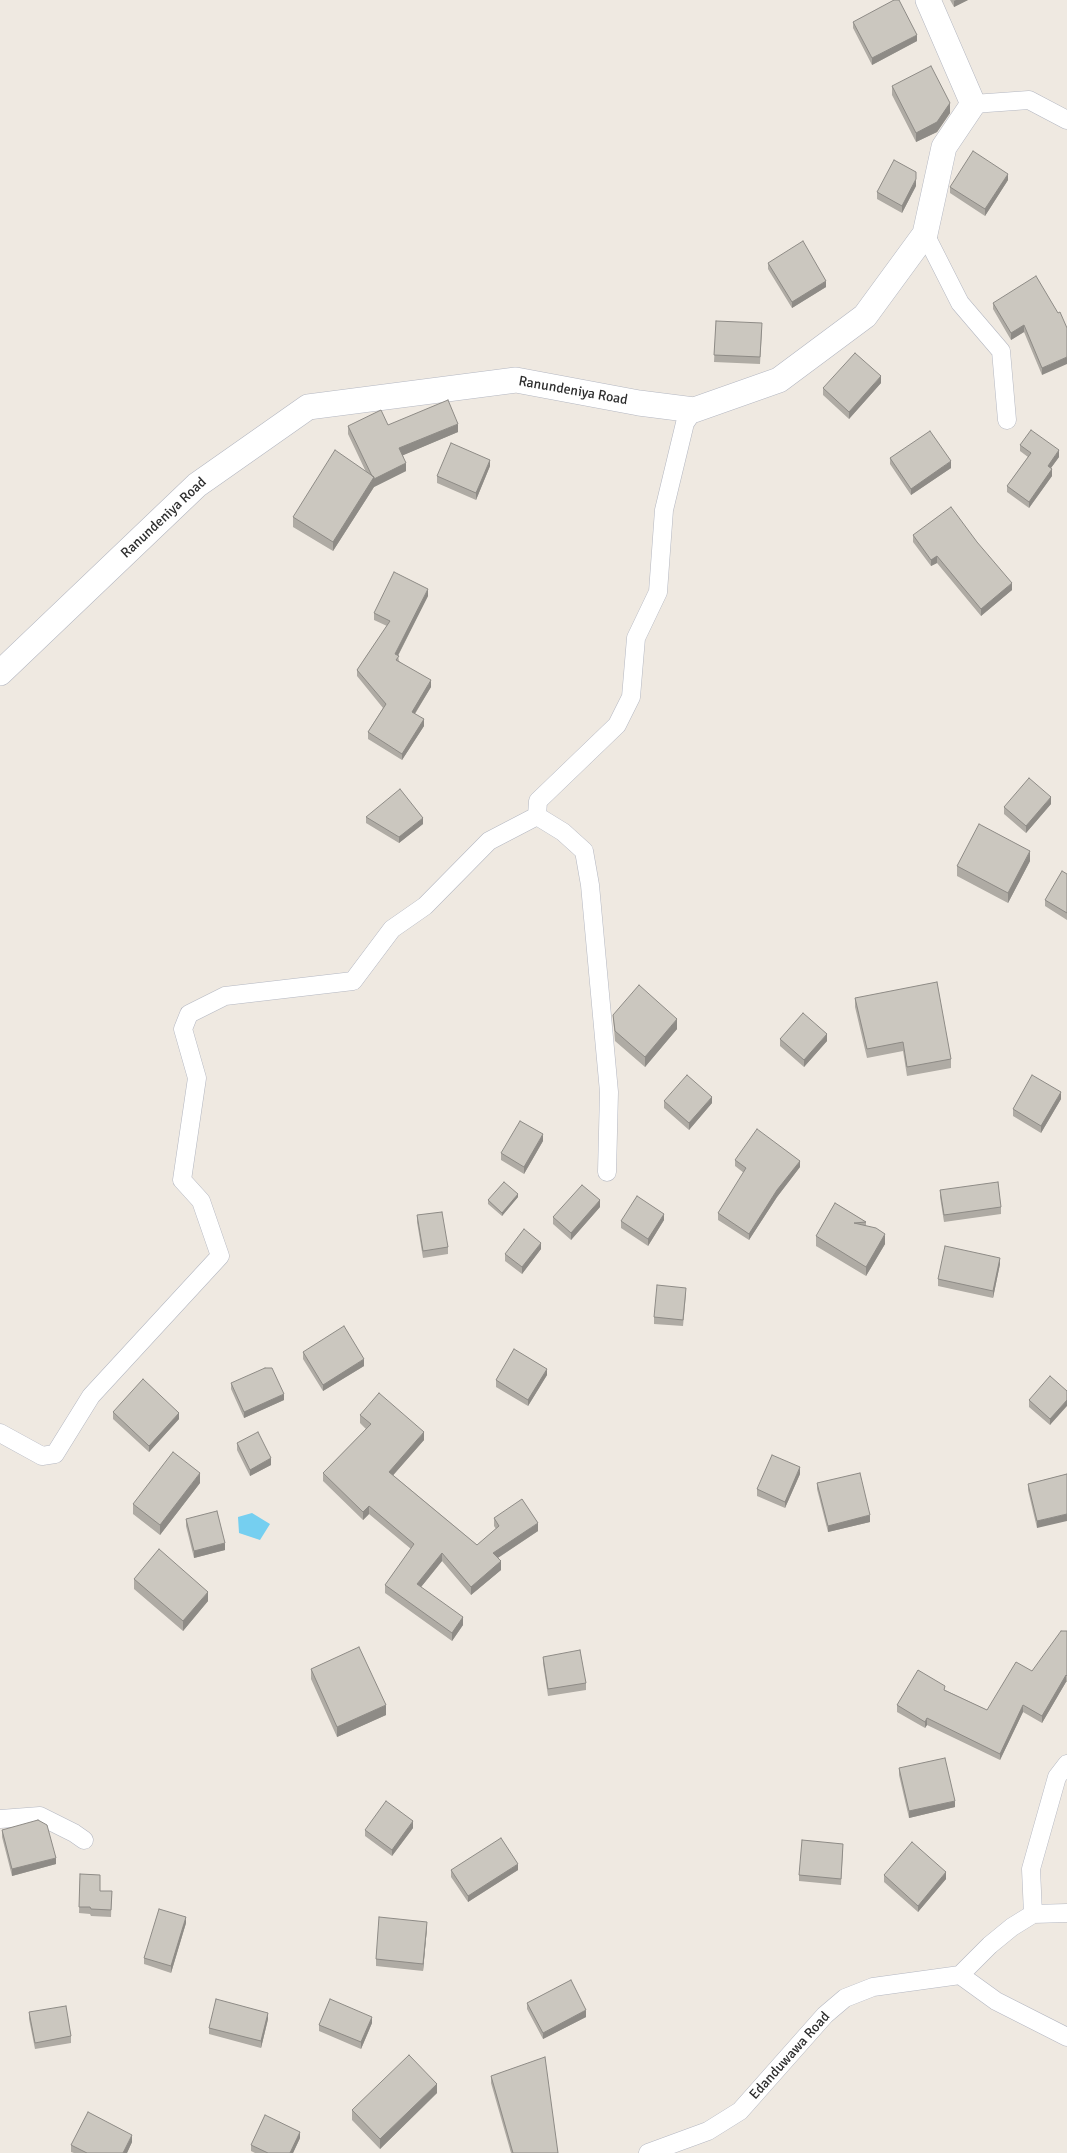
<!DOCTYPE html>
<style>
body{margin:0}
canvas{display:block;background:#efe9e1}
</style>
<canvas width="1067" height="2153"></canvas>
<script>
const context = document.querySelector('canvas').getContext('2d');
context.lineJoin = 'round';
function fillPath(path, color) { context.fillStyle = color; context.fill(path, 'evenodd'); }
const shape = rows => new Path2D(rows.map(r => 'M' + r).join(''));
function strokePath(path, color, width, dash) { context.strokeStyle = color; context.lineWidth = width; context.lineCap = dash ? 'butt' : 'round'; context.setLineDash(dash || []); context.stroke(path); }
function write(font, color, halo, rows, align = 'center') {
  context.font = font + ' Signika,sans-serif'; context.lineWidth = 4.5; context.setLineDash([]); context.textBaseline = 'middle'; context.strokeStyle = halo; context.fillStyle = color; for (const [text, x, y, turn = 0] of rows) {
    context.save(); context.translate(x, y); context.rotate((+turn || 0) * Math.PI / 180); context.textAlign = isNaN(turn) ? turn : align; if (halo) context.strokeText(text, 0, 0); context.fillText(text, 0, 0); context.restore();
  }
}
const water = shape([
 [252,1513,270,1524,260,1540,239,1533,238,1517]
]);
const street = shape([
 [973,104,1029,100,1067,120],
 [925,234,960,303,1001,351,1007,420],
 [537,816,563,832,584,851,590,885,609,1092,607,1172],
 [0,1433,42,1456,55,1454,91,1396,220,1256,201,1201,182,1180,197,1078,183,1029,189,1014,225,996,353,981,392,929,425,906,489,841,537,816,538,801,617,725,631,697,636,638,658,592,664,510,685,423,694,410],
 [0,1819,40,1816,74,1833,84,1840],
 [1033,1914,1031,1869,1057,1777,1067,1764],
 [960,1975,996,2001,1067,2037],
 [648,2153,708,2131,740,2111,825,2015,845,1998,873,1987,960,1975,990,1945,1012,1927,1033,1914,1067,1913]
]);
const secondary = shape([
 [0,673,197,485,308,407,516,380,639,403,694,410,779,380,865,316,925,234,944,147,973,104,928,0]
]);
const wall = shape([
 [950,0,968,0,954,7],
 [853,22,917,41,872,65,853,28],
 [892,86,950,113,937,132,916,142,892,95],
 [1008,180,985,216,950,193,950,187],
 [916,186,902,213,877,199,877,192],
 [768,263,826,287,792,308,768,269],
 [993,303,1058,313,1042,375,1024,332,1011,340,993,309],
 [716,321,762,330,760,364,714,362],
 [881,383,849,419,823,395,823,388],
 [388,425,458,432,403,455,406,471,374,487,333,551,293,527,293,517,366,472,348,434,348,426],
 [1020,445,1059,457,1051,468,1052,476,1029,508,1007,492,1007,486,1028,457,1020,451],
 [890,458,951,468,911,495,890,464],
 [490,466,476,500,437,483,437,476],
 [913,535,1012,590,981,616,937,563,931,566,913,542],
 [428,596,398,656,399,661,431,687,415,714,424,726,402,760,368,739,368,732,383,708,357,676,357,670,387,626,374,620,374,613],
 [1051,804,1026,833,1004,814,1004,807],
 [366,817,423,824,399,843,366,823],
 [1030,861,1008,903,957,876,957,866],
 [1067,874,1067,920,1045,906,1045,900],
 [855,998,951,1059,951,1068,907,1076,903,1051,867,1058,855,1007],
 [613,1015,677,1029,645,1067,615,1041],
 [780,1039,827,1041,804,1067,780,1046],
 [1061,1099,1041,1133,1013,1116,1013,1109],
 [664,1101,712,1103,689,1130,664,1108],
 [543,1141,524,1174,501,1160,501,1153],
 [735,1160,800,1167,777,1197,749,1240,718,1220,718,1213,744,1173,735,1166],
 [940,1190,1001,1207,1001,1214,944,1222,940,1197],
 [518,1197,502,1216,488,1204,488,1200],
 [835,1203,866,1222,866,1226,885,1244,866,1276,816,1246,816,1236],
 [600,1207,571,1240,553,1224,553,1217],
 [417,1215,448,1247,448,1254,423,1258,417,1222],
 [664,1220,648,1246,621,1228,621,1221],
 [541,1249,522,1274,505,1261,505,1254],
 [1000,1264,993,1298,938,1286,938,1279],
 [686,1294,683,1326,654,1324,654,1317],
 [303,1352,364,1366,323,1391,303,1359],
 [547,1375,528,1406,496,1387,496,1380],
 [231,1383,284,1400,244,1418,231,1389],
 [1067,1391,1050,1425,1029,1407,1029,1400],
 [113,1412,179,1419,149,1452,113,1419],
 [360,1415,424,1440,393,1475,477,1545,496,1529,494,1526,494,1518,538,1531,498,1558,501,1570,471,1595,442,1561,421,1587,463,1625,452,1641,385,1593,385,1585,411,1549,369,1514,363,1520,323,1481,323,1473,366,1429,360,1423],
 [237,1443,271,1465,250,1476,237,1450],
 [800,1474,785,1508,757,1496,757,1489],
 [1067,1474,1037,1528,1028,1490,1028,1484],
 [200,1483,160,1535,133,1514,133,1504],
 [817,1483,870,1522,828,1532,817,1489],
 [186,1519,225,1550,194,1558,186,1526],
 [134,1579,208,1601,183,1631,134,1589],
 [1067,1631,1067,1682,1066,1682,1042,1723,1023,1712,1000,1760,927,1725,925,1728,897,1712,897,1705,945,1690,987,1710,1032,1671],
 [543,1657,586,1683,586,1690,548,1696,543,1663],
 [311,1669,386,1715,337,1737,311,1679],
 [899,1768,955,1807,909,1818,899,1775],
 [413,1828,392,1856,365,1836,365,1830],
 [2,1830,56,1864,12,1876,2,1837],
 [843,1850,841,1885,799,1881,799,1875],
 [451,1870,518,1870,468,1902,451,1877],
 [80,1874,100,1891,112,1891,111,1917,91,1916,90,1914,79,1913],
 [884,1875,946,1879,918,1912,884,1882],
 [186,1923,171,1973,144,1964,144,1958],
 [427,1928,423,1971,376,1966,376,1959],
 [527,2003,586,2017,543,2039,527,2009],
 [29,2012,71,2036,71,2043,35,2049,29,2019],
 [268,2019,261,2048,209,2034,209,2028],
 [372,2023,361,2049,319,2031,319,2025],
 [491,2076,558,2153,511,2153,491,2083],
 [437,2093,380,2149,352,2120,352,2110],
 [300,2138,293,2153,255,2153,251,2151,251,2145],
 [132,2142,127,2153,74,2153,71,2152,71,2145]
]);
const shadedWall = shape([
 [956,0,968,0,954,7,954,1],
 [917,35,917,41,872,65,872,58],
 [950,103,950,113,937,132,916,142,916,133],
 [1008,174,1008,180,985,216,985,209],
 [916,179,916,186,902,213,902,206],
 [826,281,826,287,792,308,792,302],
 [1024,325,1024,332,1011,340,1011,333],
 [1067,357,1067,364,1042,375,1042,368],
 [881,376,881,383,849,419,849,412],
 [458,424,458,432,399,457,399,448],
 [1059,450,1059,457,1048,472,1048,466],
 [490,460,490,466,476,500,476,493],
 [951,461,951,468,911,495,911,489],
 [406,463,406,471,374,487,333,551,333,542,374,477],
 [1052,469,1052,476,1029,508,1029,502],
 [937,556,937,563,931,566,931,560],
 [1012,583,1012,590,981,616,981,609],
 [428,589,428,596,395,661,395,654],
 [431,680,431,687,412,718,412,712],
 [424,719,424,726,402,760,402,754],
 [1051,797,1051,804,1026,833,1026,826],
 [423,818,423,824,399,843,399,837],
 [1030,851,1030,861,1008,903,1008,893],
 [677,1019,677,1029,645,1067,645,1057],
 [827,1034,827,1041,804,1067,804,1060],
 [1061,1092,1061,1099,1041,1133,1041,1126],
 [712,1097,712,1103,689,1130,689,1123],
 [543,1134,543,1141,524,1174,524,1167],
 [800,1161,800,1167,777,1197,749,1240,749,1234,777,1190],
 [518,1194,518,1197,502,1216,502,1213],
 [600,1200,600,1207,571,1240,571,1233],
 [664,1214,664,1220,648,1246,648,1239],
 [885,1234,885,1244,866,1276,866,1267],
 [541,1243,541,1249,522,1274,522,1267],
 [1000,1258,1000,1264,993,1298,993,1291],
 [364,1359,364,1366,323,1391,323,1385],
 [547,1369,547,1375,528,1406,528,1400],
 [284,1394,284,1400,244,1418,244,1412],
 [1067,1400,1067,1406,1050,1425,1050,1419],
 [179,1413,179,1419,149,1452,149,1446],
 [424,1432,424,1440,389,1480,389,1472],
 [271,1458,271,1465,250,1476,250,1470],
 [800,1467,800,1474,785,1508,785,1502],
 [200,1473,200,1483,160,1535,160,1525],
 [369,1506,369,1514,363,1520,363,1512],
 [1067,1514,1067,1521,1037,1528,1037,1521],
 [870,1515,870,1522,828,1532,828,1526],
 [538,1523,538,1531,493,1561,493,1553],
 [225,1543,225,1550,194,1558,194,1551],
 [442,1553,442,1561,417,1592,417,1584],
 [501,1561,501,1570,471,1595,471,1587],
 [208,1592,208,1601,183,1631,183,1621],
 [463,1617,463,1625,452,1641,452,1633],
 [1066,1675,1066,1682,1042,1723,1042,1716],
 [386,1705,386,1715,337,1737,337,1727],
 [1023,1705,1023,1712,1000,1760,1000,1754],
 [927,1718,927,1725,925,1728,925,1722],
 [955,1801,955,1807,909,1818,909,1811],
 [413,1821,413,1828,392,1856,392,1850],
 [56,1858,56,1864,12,1876,12,1869],
 [518,1864,518,1870,468,1902,468,1896],
 [946,1872,946,1879,918,1912,918,1906],
 [186,1917,186,1923,171,1973,171,1966],
 [427,1922,427,1928,423,1971,423,1964],
 [586,2010,586,2017,543,2039,543,2033],
 [268,2013,268,2019,261,2048,261,2041],
 [372,2017,372,2023,361,2049,361,2042],
 [437,2084,437,2093,380,2149,380,2139],
 [300,2132,300,2138,293,2153,290,2153],
 [132,2135,132,2142,127,2153,123,2153]
]);
const building = shape([
 [894,0,899,0,917,35,872,58,853,22,894,0],
 [931,66,950,103,937,122,916,133,892,86,931,66],
 [973,151,1008,174,985,209,950,187,973,151],
 [894,160,916,172,916,179,902,206,877,192,894,160],
 [803,241,826,281,792,302,768,263,803,241],
 [1036,276,1058,313,1060,312,1067,328,1067,357,1042,368,1024,325,1011,333,993,303,1036,276],
 [716,321,762,323,760,357,714,355,716,321],
 [855,353,881,376,849,412,823,388,855,353],
 [448,400,458,424,399,448,406,463,374,479,374,477,372,476,348,426,381,410,388,425,448,400],
 [1031,430,1059,450,1048,466,1052,469,1029,502,1007,486,1031,453,1020,445,1031,430],
 [930,431,951,461,911,489,890,458,930,431],
 [451,443,490,460,476,493,437,476,451,443],
 [335,450,374,477,333,542,293,517,335,450],
 [951,507,977,542,1012,583,981,609,937,556,931,560,913,535,951,507],
 [394,572,428,589,395,654,399,656,396,660,431,680,412,712,424,719,402,754,368,732,386,704,357,670,390,621,374,613,394,572],
 [1029,778,1051,797,1026,826,1004,807,1029,778],
 [400,789,423,818,399,837,366,817,400,789],
 [979,824,1030,851,1008,893,957,866,979,824],
 [1062,871,1067,874,1067,913,1045,900,1062,871],
 [937,982,951,1059,907,1067,903,1042,867,1049,855,998,937,982],
 [639,985,677,1019,645,1057,615,1031,613,1015,639,985],
 [803,1013,827,1034,804,1060,780,1039,803,1013],
 [687,1075,712,1097,689,1123,664,1101,687,1075],
 [1032,1075,1061,1092,1041,1126,1013,1109,1032,1075],
 [520,1121,543,1134,524,1167,501,1153,520,1121],
 [757,1129,800,1161,777,1190,749,1234,718,1213,746,1168,735,1160,757,1129],
 [504,1182,518,1194,502,1213,488,1200,504,1182],
 [998,1182,1001,1207,944,1215,940,1190,998,1182],
 [582,1185,600,1200,571,1233,553,1217,582,1185],
 [637,1196,664,1214,648,1239,621,1221,637,1196],
 [835,1203,866,1222,854,1223,876,1228,885,1234,866,1267,816,1236,835,1203],
 [442,1212,448,1247,423,1251,417,1215,442,1212],
 [524,1229,541,1243,522,1267,505,1254,524,1229],
 [945,1246,1000,1258,993,1291,938,1279,945,1246],
 [657,1285,686,1288,683,1320,654,1317,657,1285],
 [344,1326,364,1359,323,1385,303,1352,344,1326],
 [514,1349,547,1369,528,1400,496,1380,514,1349],
 [265,1368,272,1368,284,1394,244,1412,231,1383,265,1368],
 [1050,1376,1067,1391,1067,1400,1050,1419,1029,1400,1050,1376],
 [143,1379,179,1413,149,1446,113,1412,143,1379],
 [379,1393,424,1432,389,1472,477,1545,499,1526,494,1518,522,1499,538,1523,493,1553,501,1561,471,1587,442,1553,417,1584,463,1617,452,1633,385,1585,414,1544,369,1506,363,1512,323,1473,371,1424,360,1415,379,1393],
 [258,1432,271,1458,250,1470,237,1443,258,1432],
 [173,1452,200,1473,160,1525,133,1504,173,1452],
 [772,1455,800,1467,785,1502,757,1489,772,1455],
 [860,1473,870,1515,828,1526,817,1483,860,1473],
 [1067,1474,1067,1514,1037,1521,1028,1484,1067,1474],
 [217,1511,225,1543,194,1551,186,1519,217,1511],
 [159,1549,208,1592,183,1621,134,1579,159,1549],
 [1061,1631,1067,1631,1067,1676,1066,1675,1042,1716,1023,1705,1000,1754,927,1718,925,1722,897,1705,918,1670,945,1686,944,1690,987,1710,1016,1662,1032,1671,1061,1631],
 [359,1647,386,1705,337,1727,311,1669,359,1647],
 [580,1650,586,1683,548,1689,543,1657,580,1650],
 [945,1758,955,1801,909,1811,899,1768,945,1758],
 [386,1801,413,1821,392,1850,365,1830,386,1801],
 [38,1820,47,1825,56,1858,12,1869,2,1830,38,1820],
 [501,1838,518,1864,468,1896,451,1870,501,1838],
 [802,1840,843,1844,841,1879,799,1875,802,1840],
 [912,1842,946,1872,918,1906,884,1875,912,1842],
 [80,1874,100,1875,100,1891,112,1891,111,1910,91,1909,90,1907,79,1907,80,1874],
 [159,1909,186,1917,171,1966,144,1958,159,1909],
 [379,1917,427,1922,423,1964,376,1959,379,1917],
 [571,1980,586,2010,543,2033,527,2003,571,1980],
 [216,1999,268,2013,261,2041,209,2028,216,1999],
 [330,1999,372,2017,361,2042,319,2025,330,1999],
 [66,2006,71,2036,35,2043,29,2012,66,2006],
 [409,2055,437,2084,380,2139,352,2110,409,2055],
 [545,2057,558,2153,513,2153,491,2076,545,2057],
 [88,2112,132,2135,123,2153,87,2153,71,2145,88,2112],
 [265,2115,300,2132,290,2153,268,2153,251,2145,265,2115]
]);
const streetNames = [
 ["Ranundeniya Road",573,391,10],
 ["Ranundeniya Road",164,518,-43],
 ["Edanduwawa Road",790,2056,-48]
];
fillPath(water, '#75cff0');
strokePath(street, '#b4b7c1', 19);
strokePath(secondary, '#b4b7c1', 26);
strokePath(street, '#fff', 18);
strokePath(secondary, '#fff', 25);
fillPath(wall, '#afaba4');
fillPath(shadedWall, '#8e8b86');
fillPath(building, '#cbc7bf');
strokePath(building, '#8e8b86', 1);
write('14px', '#2e2e2e', '#fff', streetNames);
</script>
